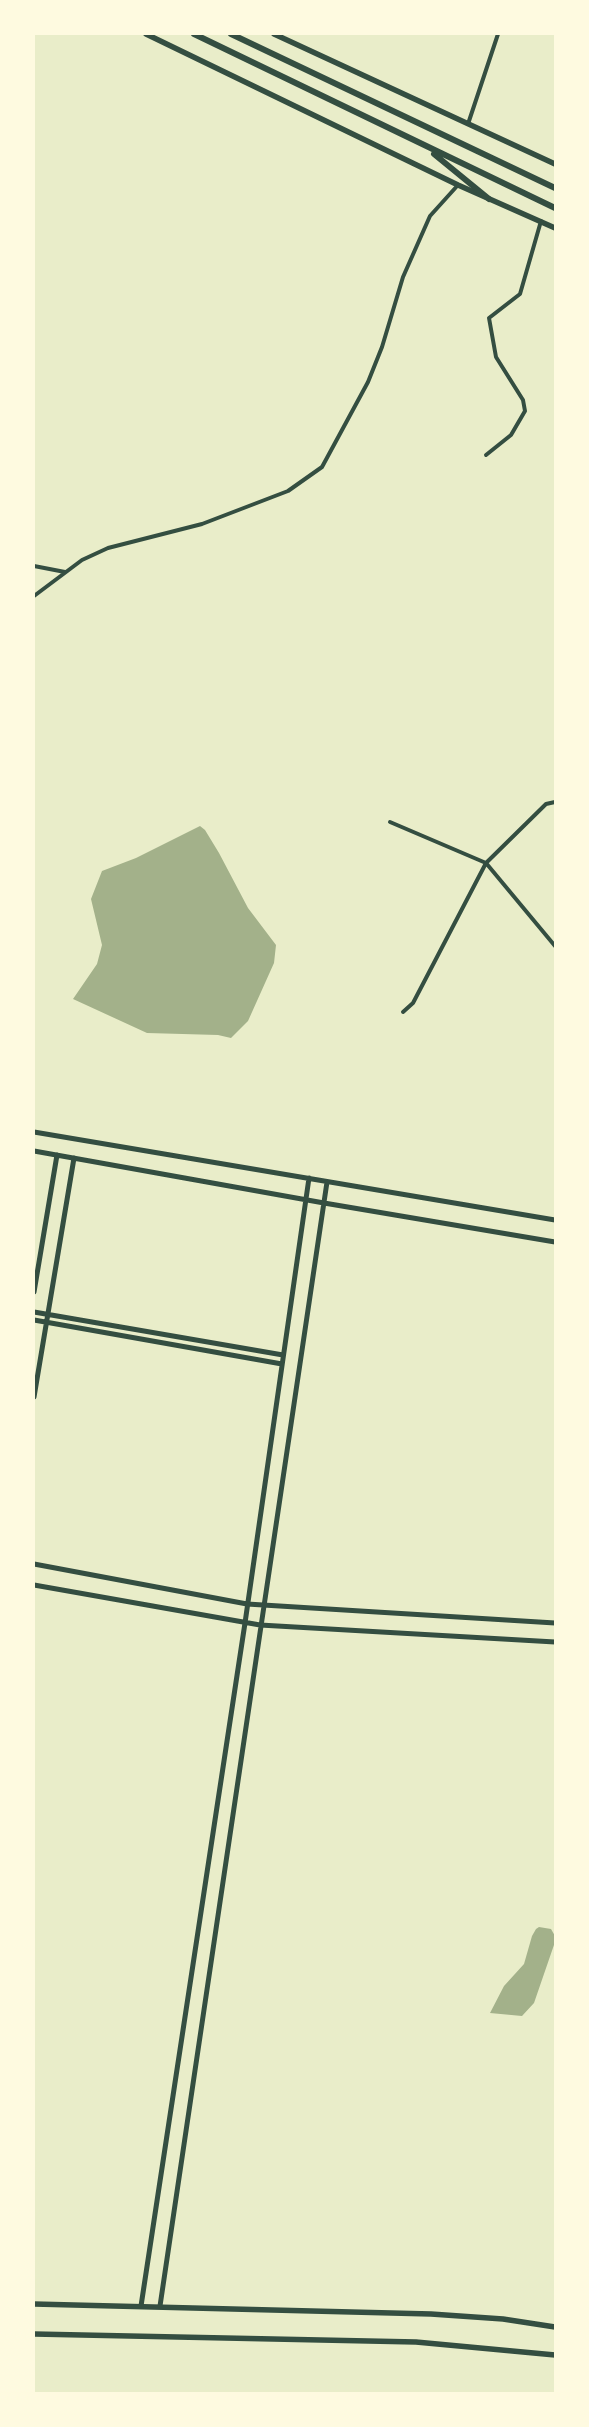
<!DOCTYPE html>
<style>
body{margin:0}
#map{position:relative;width:589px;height:2427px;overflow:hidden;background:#e9edc9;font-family:Helvetica,sans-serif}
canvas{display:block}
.frame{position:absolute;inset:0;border:35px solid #fefae0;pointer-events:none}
</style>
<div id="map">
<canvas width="589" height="2427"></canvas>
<div class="frame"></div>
</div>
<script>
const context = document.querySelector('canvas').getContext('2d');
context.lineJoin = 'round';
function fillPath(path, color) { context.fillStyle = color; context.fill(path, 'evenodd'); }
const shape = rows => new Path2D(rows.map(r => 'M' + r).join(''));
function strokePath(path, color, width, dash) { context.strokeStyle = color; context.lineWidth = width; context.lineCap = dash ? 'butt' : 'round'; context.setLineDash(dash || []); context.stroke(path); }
const water = shape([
 [200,826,205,830,219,853,248,908,276,945,274,963,248,1021,231,1038,218,1035,147,1033,73,999,97,964,102,945,91,899,102,871,136,858],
 [539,1927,551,1929,555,1936,555,1942,534,2003,522,2016,490,2013,504,1986,524,1964,532,1936,536,1929]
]);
const minor = shape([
 [468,124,498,34],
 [486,455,511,435,525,411,523,400,496,357,489,318,520,294,541,221],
 [34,566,65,572],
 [34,596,82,560,108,548,202,524,288,491,322,467,368,382,382,347,403,277,430,216,458,185],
 [555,802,546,804,486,863,555,946],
 [390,822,486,863,413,1003,403,1012]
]);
const tertiary = shape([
 [34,1132,555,1220],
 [34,1151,324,1203,555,1242],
 [34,1292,57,1155],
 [34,1312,283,1355],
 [34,1320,282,1364],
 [34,1397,74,1158],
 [34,1564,247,1604,555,1623],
 [34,1585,260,1625,555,1642],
 [141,2306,245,1623,309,1178],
 [160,2306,327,1182]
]);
const secondary = shape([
 [146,34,458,185,555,228],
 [274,34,555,164],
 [34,2304,431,2314,503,2319,555,2327],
 [34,2334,416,2342,555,2355]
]);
const primary = shape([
 [194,34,555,208],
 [231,34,555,188],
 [434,154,489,199]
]);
fillPath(water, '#a3b18a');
strokePath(minor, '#344e41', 4);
strokePath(tertiary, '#344e41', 5);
strokePath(secondary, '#344e41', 5.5);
strokePath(primary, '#344e41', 6);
</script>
